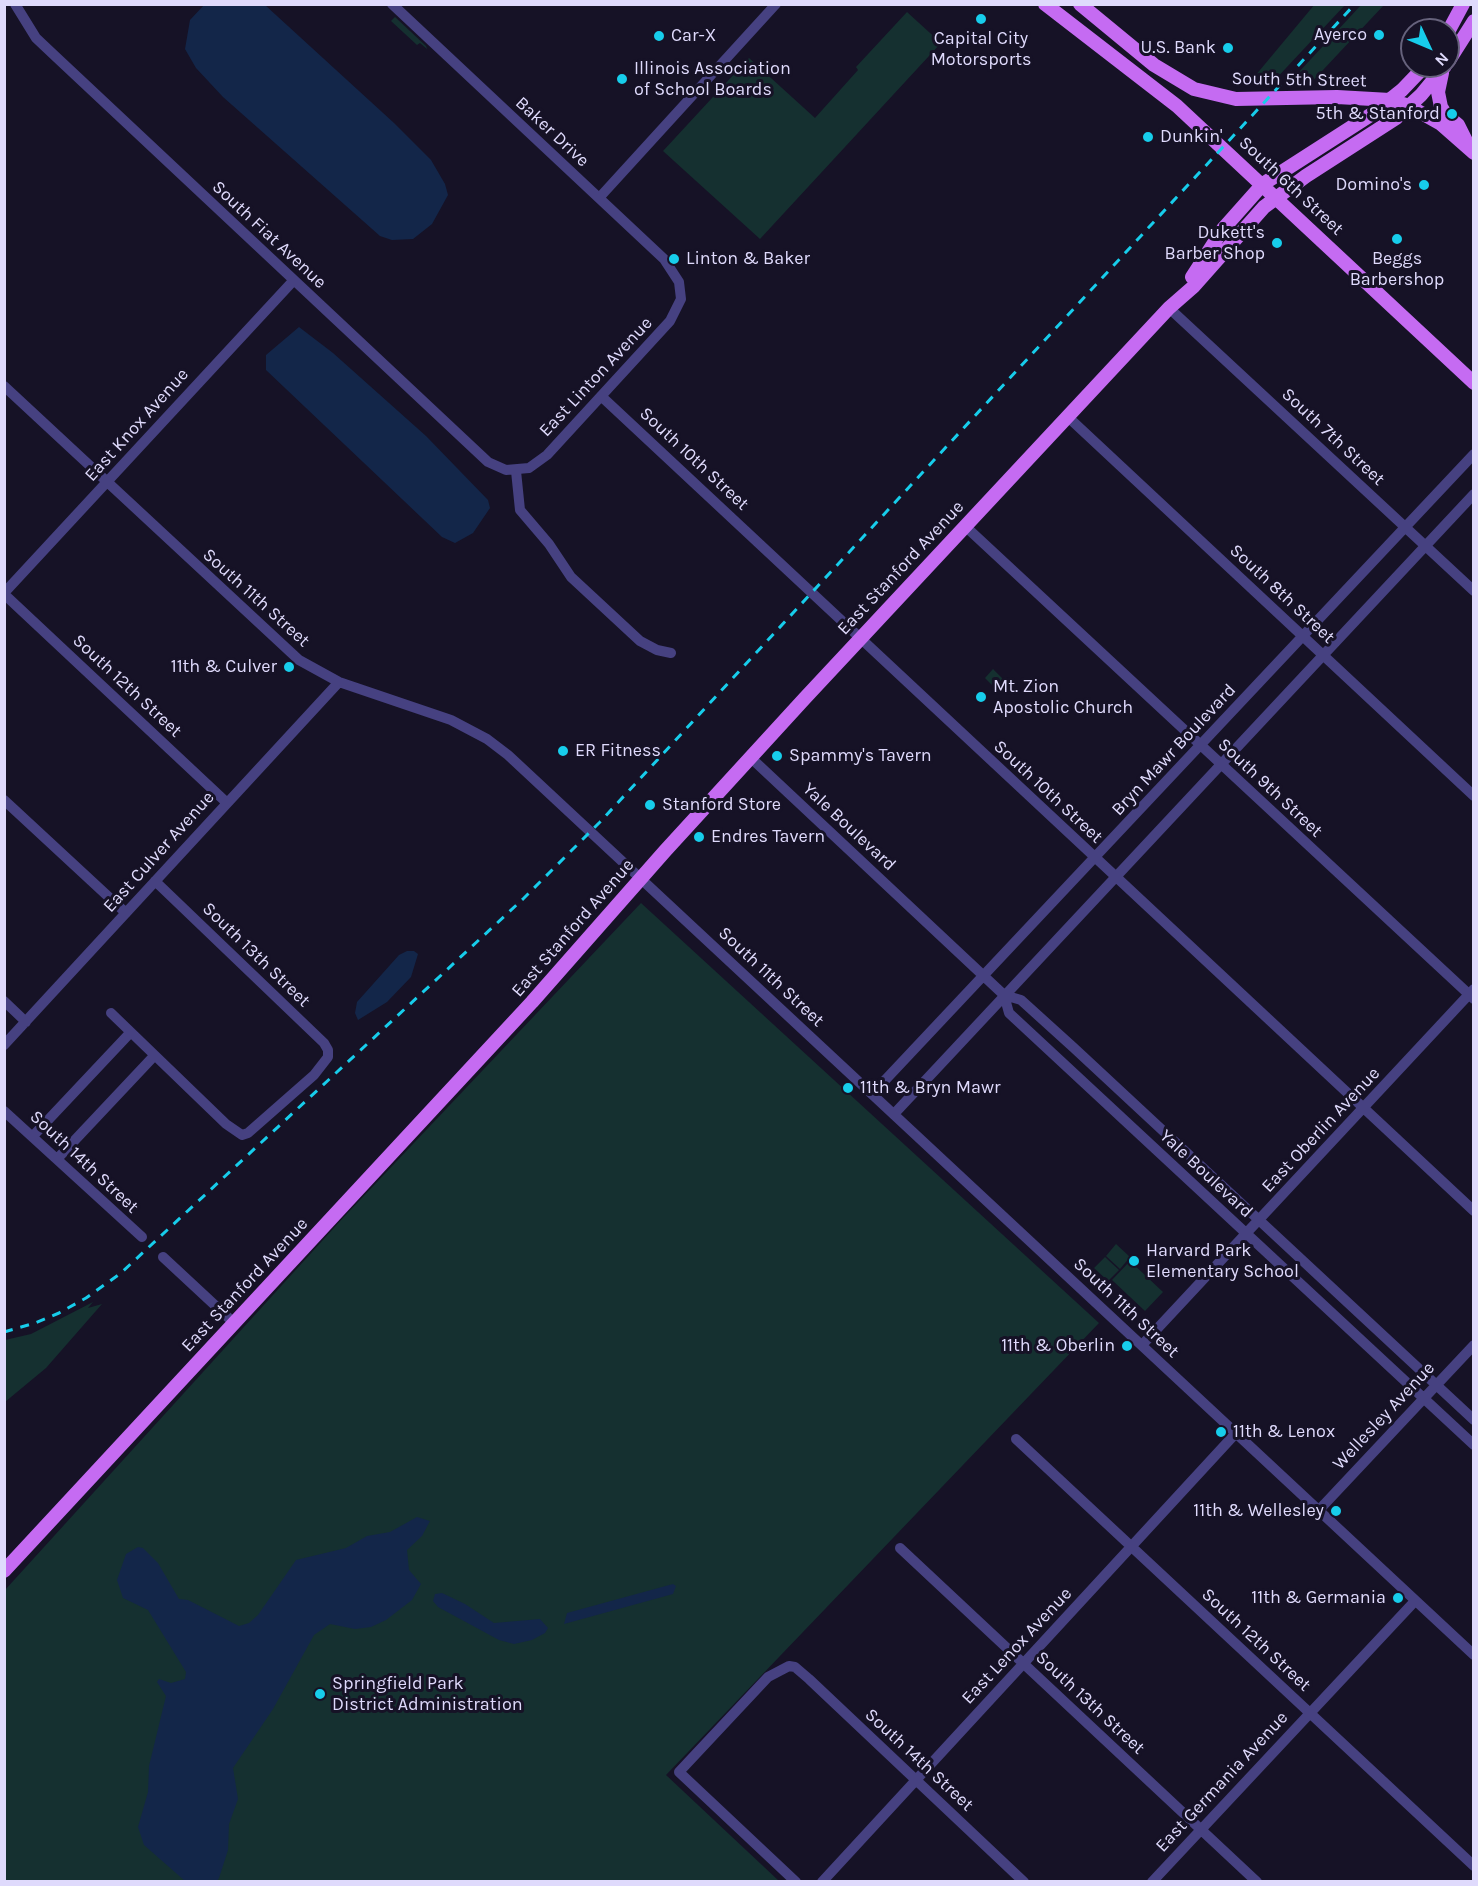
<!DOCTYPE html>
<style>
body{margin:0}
#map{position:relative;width:1478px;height:1886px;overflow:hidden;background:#161226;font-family:Karla,sans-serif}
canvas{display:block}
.frame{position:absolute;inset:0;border:6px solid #dfdafc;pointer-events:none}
.north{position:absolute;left:1400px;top:18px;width:60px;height:60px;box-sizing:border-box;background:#161226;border:2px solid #66627c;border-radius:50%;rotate:134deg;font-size:16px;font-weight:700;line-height:24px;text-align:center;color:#dfdafc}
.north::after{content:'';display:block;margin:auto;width:21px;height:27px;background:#17cdeb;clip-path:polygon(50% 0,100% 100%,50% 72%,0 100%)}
</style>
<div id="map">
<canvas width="1478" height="1886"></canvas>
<div class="frame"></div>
<div class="north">N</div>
</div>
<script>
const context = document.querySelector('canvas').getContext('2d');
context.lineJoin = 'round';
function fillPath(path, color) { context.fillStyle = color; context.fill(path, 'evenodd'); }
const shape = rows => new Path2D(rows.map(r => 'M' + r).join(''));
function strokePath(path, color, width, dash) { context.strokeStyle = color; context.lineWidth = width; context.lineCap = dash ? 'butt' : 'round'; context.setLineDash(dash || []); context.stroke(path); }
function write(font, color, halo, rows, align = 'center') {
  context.font = font + ' Karla,sans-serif'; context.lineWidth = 6; context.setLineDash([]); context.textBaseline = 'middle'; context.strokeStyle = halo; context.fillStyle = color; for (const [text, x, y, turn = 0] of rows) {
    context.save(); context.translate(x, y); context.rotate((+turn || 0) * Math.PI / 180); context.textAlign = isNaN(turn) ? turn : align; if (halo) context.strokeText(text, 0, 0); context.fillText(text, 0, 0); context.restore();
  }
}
const green = shape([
 [1315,4,1345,5,1272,83,1255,76],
 [1362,4,1384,5,1308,86,1291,86,1298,73],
 [907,12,941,43,760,239,663,151,749,58,815,118,858,70,856,67],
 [395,17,426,46,427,49,420,43,417,45,391,21],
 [993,669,1006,682,998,691,985,678],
 [641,903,1099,1323,666,1775,779,1881,5,1882,5,1590,342,1219],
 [1116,1244,1130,1257,1120,1269,1106,1256],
 [1105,1257,1119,1270,1108,1281,1094,1268],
 [1130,1261,1163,1292,1145,1311,1112,1280],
 [93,1302,88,1308,102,1304,46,1368,5,1402,5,1340,31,1334]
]);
const water = shape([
 [204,5,265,5,394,123,431,160,445,184,448,195,432,224,413,239,392,240,380,236,223,97,196,68,185,49,190,20],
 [299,327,333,353,426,436,488,500,490,508,473,533,455,543,442,537,266,370,266,355],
 [407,951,414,951,418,954,411,977,387,1002,358,1020,355,1013,357,1002,399,955],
 [417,1517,430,1521,422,1536,407,1550,409,1570,421,1584,412,1600,386,1620,371,1627,355,1629,330,1624,314,1635,273,1709,233,1768,238,1799,229,1824,228,1850,219,1878,217,1881,185,1881,144,1845,138,1827,148,1792,149,1766,166,1696,157,1682,159,1679,171,1683,185,1679,186,1672,148,1610,123,1598,117,1580,126,1554,138,1547,143,1548,158,1563,179,1599,188,1600,239,1626,249,1623,258,1615,296,1560,346,1548,367,1536,390,1532],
 [673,1584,676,1586,673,1594,564,1624,567,1613],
 [442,1593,465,1604,494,1623,540,1619,548,1628,545,1633,532,1640,514,1644,499,1640,438,1607,433,1601,435,1594]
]);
const minor = shape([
 [15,4,36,38,54,55,488,462,506,470,529,468,547,455,670,321,681,299,679,282,664,259,392,4],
 [599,198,776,4],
 [1169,308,1474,591],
 [4,386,299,660,339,682,451,720,487,739,508,755,1474,1655],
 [601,396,1474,1211],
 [1068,417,1474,796],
 [516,471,520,510,549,544,571,577,640,641,657,650,671,653],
 [965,526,1474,999],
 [4,593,294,280],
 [4,594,226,802],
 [750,757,1004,995,1021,1000,1074,1048,1474,1420],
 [4,800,126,913],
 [1004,995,1009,1013,1474,1445],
 [4,1001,26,1022],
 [111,1013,226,1124,242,1135,248,1133,314,1075,328,1057,328,1050,324,1043,155,881],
 [4,1045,339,682],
 [872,1094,1474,454],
 [4,1111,142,1237],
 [894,1114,1474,494],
 [33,1136,130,1033],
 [58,1158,154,1056],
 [163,1257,234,1323],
 [1142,1345,1474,989],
 [1016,1439,1474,1866],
 [1319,1510,1474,1345],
 [900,1548,1257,1882],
 [796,1882,679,1772,768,1677,789,1666,795,1667,809,1679,1024,1882],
 [822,1882,1236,1433],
 [1152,1882,1415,1601]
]);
const major = shape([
 [1045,4,1177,106,1474,383],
 [1080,4,1154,65,1194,89,1236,99,1337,97,1390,100,1409,106,1441,124,1474,153],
 [1448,32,1463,4],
 [1448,62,1474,21],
 [1442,73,1438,92,1441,107,1446,115,1458,125,1467,143],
 [1192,277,1223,229,1263,184,1372,114,1402,90,1425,66],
 [4,1571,532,1002,665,851,805,698,1169,308,1193,287,1264,207,1306,176,1396,118,1421,95,1445,66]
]);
const rail = shape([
 [4,1332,35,1323,59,1313,86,1298,121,1273,524,898,600,822,1355,4]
]);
const markers = [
 [981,19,6,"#17cdeb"],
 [1379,35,6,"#17cdeb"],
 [659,36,6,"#17cdeb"],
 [1228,48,6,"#17cdeb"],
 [622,79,6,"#17cdeb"],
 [1452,114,6,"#17cdeb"],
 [1148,137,6,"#17cdeb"],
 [1424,185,6,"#17cdeb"],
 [1397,239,6,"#17cdeb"],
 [1277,243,6,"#17cdeb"],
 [674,259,6,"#17cdeb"],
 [289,667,6,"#17cdeb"],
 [981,697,6,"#17cdeb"],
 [563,751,6,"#17cdeb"],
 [777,756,6,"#17cdeb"],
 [650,805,6,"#17cdeb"],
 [699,837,6,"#17cdeb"],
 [848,1088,6,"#17cdeb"],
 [1134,1261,6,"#17cdeb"],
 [1127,1346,6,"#17cdeb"],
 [1221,1432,6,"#17cdeb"],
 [1336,1511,6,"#17cdeb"],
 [1398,1598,6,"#17cdeb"],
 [320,1694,6,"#17cdeb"]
];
const poiNames = [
 ["Ayerco",1367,35,"right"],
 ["Car-X",671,36],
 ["Capital City",981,39,"center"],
 ["Motorsports",981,60,"center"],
 ["U.S. Bank",1216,48,"right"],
 ["Illinois Association",634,69],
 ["of School Boards",634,90],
 ["5th & Stanford",1440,114,"right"],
 ["Dunkin'",1160,137],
 ["Domino's",1412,185,"right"],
 ["Dukett's",1265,233,"right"],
 ["Barber Shop",1265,254,"right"],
 ["Linton & Baker",686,259],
 ["Beggs",1397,259,"center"],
 ["Barbershop",1397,280,"center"],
 ["11th & Culver",277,667,"right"],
 ["Mt. Zion",993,687],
 ["Apostolic Church",993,708],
 ["ER Fitness",575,751],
 ["Spammy's Tavern",789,756],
 ["Stanford Store",662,805],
 ["Endres Tavern",711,837],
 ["11th & Bryn Mawr",860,1088],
 ["Harvard Park",1146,1251],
 ["Elementary School",1146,1272],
 ["11th & Oberlin",1115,1346,"right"],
 ["11th & Lenox",1233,1432],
 ["11th & Wellesley",1324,1511,"right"],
 ["11th & Germania",1386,1598,"right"],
 ["Springfield Park",332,1684],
 ["District Administration",332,1705]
];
const streetNames = [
 ["South 5th Street",1299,80,1],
 ["Baker Drive",552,132,43],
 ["South 6th Street",1291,186,43],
 ["South Fiat Avenue",269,235,43],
 ["East Linton Avenue",596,377,-47],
 ["East Knox Avenue",137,425,-48],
 ["South 7th Street",1333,437,43],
 ["South 10th Street",694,459,43],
 ["East Stanford Avenue",901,568,-47],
 ["South 8th Street",1282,594,43],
 ["South 11th Street",256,598,42],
 ["South 12th Street",127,686,43],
 ["Bryn Mawr Boulevard",1174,750,-47],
 ["South 9th Street",1270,788,43],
 ["South 10th Street",1048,792,43],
 ["Yale Boulevard",849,827,43],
 ["East Culver Avenue",159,852,-48],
 ["East Stanford Avenue",573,928,-49],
 ["South 13th Street",256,955,44],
 ["South 11th Street",771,977,43],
 ["East Oberlin Avenue",1321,1130,-47],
 ["South 14th Street",84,1162,43],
 ["Yale Boulevard",1206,1174,43],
 ["East Stanford Avenue",245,1285,-47],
 ["South 11th Street",1126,1308,43],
 ["Wellesley Avenue",1384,1416,-47],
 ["South 12th Street",1256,1640,43],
 ["East Lenox Avenue",1017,1646,-47],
 ["South 13th Street",1090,1703,43],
 ["South 14th Street",919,1760,43],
 ["East Germania Avenue",1222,1782,-47]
];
fillPath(green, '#153030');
fillPath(water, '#132649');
strokePath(minor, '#464181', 10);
strokePath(major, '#c56bf2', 14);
strokePath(rail, '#17cdeb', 3, [9, 8]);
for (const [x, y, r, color] of markers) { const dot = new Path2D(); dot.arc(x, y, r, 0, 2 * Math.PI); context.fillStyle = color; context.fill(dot); strokePath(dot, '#161226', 2); }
write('18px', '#dfdafc', '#161226', poiNames, 'left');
write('18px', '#dfdafc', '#161226', streetNames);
</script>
